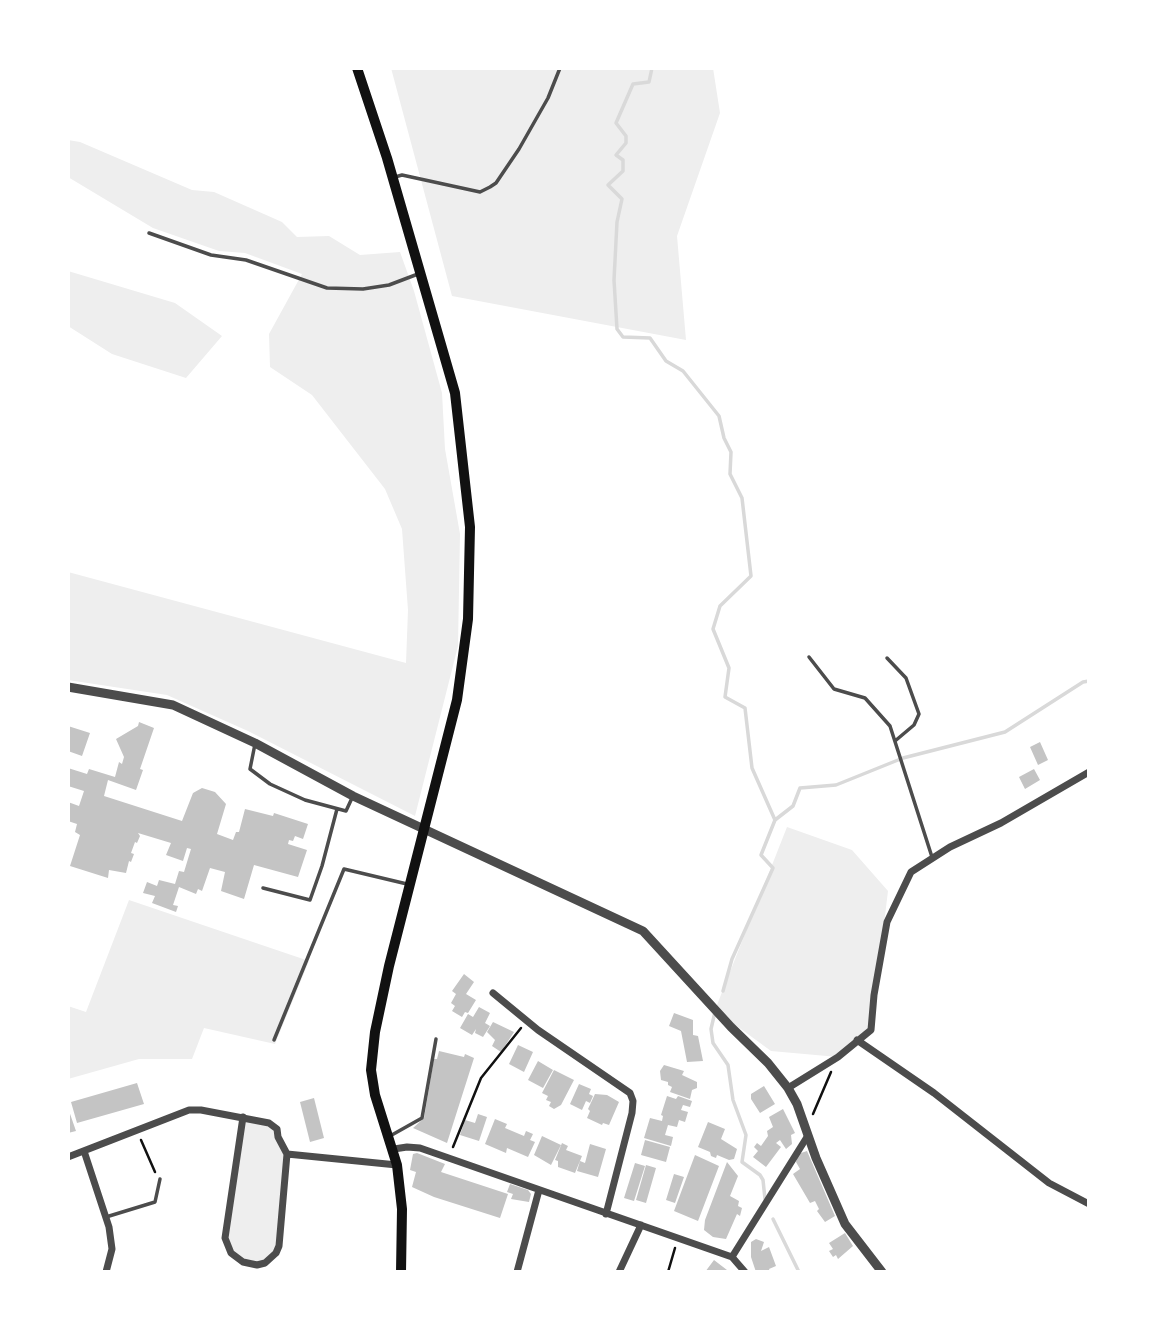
<!DOCTYPE html>
<style>
body{margin:0}
#map{position:relative;width:1157px;height:1340px;overflow:hidden;background:#fff;font-family:"Titillium Web",sans-serif}
canvas{display:block}
.frame{position:absolute;inset:0;border:70px solid #fff;pointer-events:none}
</style>
<div id="map">
<canvas width="1157" height="1340"></canvas>
<div class="frame"></div>
</div>
<script>
const context = document.querySelector('canvas').getContext('2d');
context.lineJoin = 'round';
function fillPath(path, color) { context.fillStyle = color; context.fill(path, 'evenodd'); }
const shape = rows => new Path2D(rows.map(r => 'M' + r).join(''));
function strokePath(path, color, width, dash) { context.strokeStyle = color; context.lineWidth = width; context.lineCap = dash ? 'butt' : 'round'; context.setLineDash(dash || []); context.stroke(path); }
const green = shape([
 [391,68,713,68,720,113,677,236,686,340,452,296],
 [68,140,80,142,192,190,214,192,282,222,297,237,329,236,360,255,400,252,414,291,442,393,445,449,460,534,458,646,415,816,248,731,167,695,68,680,68,572,406,663,408,610,402,529,385,489,312,395,270,367,269,334,302,274,245,253,219,251,153,228,68,177],
 [68,271,175,303,222,336,186,378,112,354,68,326],
 [787,827,852,850,888,891,871,1030,838,1057,771,1051,715,1010],
 [129,900,309,961,275,1044,204,1028,192,1059,139,1059,68,1079,68,1006,86,1012],
 [243,1117,269,1123,287,1154,281,1240,270,1259,249,1264,227,1245]
]);
const stream = shape([
 [652,68,649,82,633,84,616,123,626,136,626,143,616,155,623,160,623,171,608,185,622,199,617,222,614,280,617,329,623,337,650,338,666,361,683,371,719,416,724,438,731,452,730,474,742,498,751,576,720,606,713,629,729,668,725,697,745,708,752,768,775,820,761,855,773,868,732,959,723,991],
 [775,820,793,806,800,788,836,785,903,758,1005,732,1083,682,1089,681],
 [715,1012,711,1029,713,1043,728,1065,733,1100,746,1135,742,1162,760,1175,763,1180,765,1199],
 [773,1219,799,1272]
]);
const building = shape([
 [139,722,154,728,140,769,143,770,136,790,108,780,104,796,182,821,193,793,202,788,215,792,226,804,217,834,233,840,236,832,239,832,245,809,273,816,274,813,308,824,303,839,295,836,293,841,289,840,288,844,307,850,298,877,254,865,244,899,221,891,225,872,210,868,202,891,198,889,196,894,179,887,173,905,178,906,176,912,152,903,155,896,143,893,147,882,157,886,159,880,175,884,179,871,184,872,191,849,187,848,183,861,166,855,171,843,138,833,140,836,137,843,135,842,131,853,134,854,131,862,129,861,126,873,109,870,108,878,70,866,80,835,75,832,77,824,68,821,68,802,79,806,84,791,68,786,68,768,87,774,89,769,115,777,119,762,122,764,124,757,116,739,138,726],
 [68,726,90,733,82,756,68,751],
 [1040,742,1048,760,1038,765,1030,747],
 [1034,769,1040,780,1025,789,1019,777],
 [464,974,474,982,466,994,476,1000,468,1013,465,1012,462,1017,452,1011,455,1006,451,1003,456,994,452,991],
 [479,1007,490,1013,485,1023,490,1026,483,1037,475,1033,476,1029,472,1035,460,1028,468,1014,473,1017],
 [674,1013,693,1020,693,1035,698,1036,703,1061,687,1062,681,1031,669,1026],
 [493,1022,514,1032,501,1052,492,1046,495,1040,487,1032],
 [518,1045,533,1052,524,1072,509,1064],
 [439,1051,464,1057,465,1054,474,1058,447,1143,413,1128,424,1118,434,1059,437,1059],
 [538,1061,553,1070,543,1088,528,1080],
 [664,1065,684,1071,682,1075,697,1082,697,1088,692,1090,690,1099,670,1092,672,1087,668,1085,668,1082,661,1080,660,1071],
 [554,1070,574,1080,561,1105,554,1109,549,1106,551,1102,546,1100,548,1096,542,1093],
 [137,1083,144,1104,77,1123,71,1102],
 [579,1084,591,1089,589,1094,593,1096,590,1103,586,1101,582,1110,570,1104],
 [764,1086,775,1104,760,1113,751,1099,751,1094],
 [595,1094,607,1095,619,1102,609,1125,603,1123,602,1125,587,1118,590,1111,588,1109],
 [667,1096,676,1099,678,1096,692,1101,690,1107,683,1105,681,1110,688,1112,685,1122,679,1120,677,1127,668,1125,665,1135,673,1137,671,1146,644,1138,650,1118,662,1121,663,1116,661,1115],
 [314,1098,324,1138,310,1142,300,1102],
 [68,1108,76,1131,68,1133],
 [783,1109,795,1133,791,1135,792,1144,786,1149,780,1140,776,1143,781,1147,766,1167,753,1157,758,1151,754,1147,757,1143,761,1146,768,1136,767,1131,773,1127,769,1117],
 [478,1114,487,1117,479,1141,460,1135,465,1120,475,1123],
 [495,1119,507,1124,505,1128,524,1136,526,1131,533,1134,530,1140,535,1142,528,1157,507,1148,506,1153,485,1144],
 [708,1122,725,1129,721,1139,737,1149,734,1159,729,1160,717,1155,716,1158,711,1156,710,1152,698,1147],
 [542,1136,561,1145,551,1165,534,1155],
 [645,1140,670,1147,666,1162,641,1155],
 [562,1143,568,1146,566,1150,582,1156,575,1173,558,1167,558,1161,555,1160],
 [590,1144,606,1149,598,1177,577,1171,580,1161,585,1163],
 [807,1151,835,1216,825,1222,817,1211,819,1209,815,1201,810,1203,793,1174,800,1169,796,1162,798,1154],
 [417,1153,445,1164,441,1172,508,1194,500,1218,434,1197,412,1187,416,1172,410,1170,413,1154],
 [695,1155,719,1166,698,1221,674,1211],
 [727,1162,738,1176,730,1196,739,1201,738,1206,742,1208,740,1216,737,1214,726,1239,713,1237,704,1230,705,1220],
 [635,1163,645,1166,634,1201,624,1198],
 [646,1165,656,1168,646,1203,636,1200],
 [674,1174,684,1177,675,1203,666,1200],
 [510,1184,528,1190,531,1194,529,1202,511,1199,513,1194,507,1192],
 [845,1233,853,1246,838,1259,836,1255,833,1257,829,1251,833,1249,829,1243],
 [756,1239,764,1242,761,1251,769,1247,776,1266,769,1269,770,1272,756,1272,751,1257,751,1242],
 [714,1260,727,1270,725,1272,705,1272]
]);
const path = shape([
 [813,1114,831,1072],
 [141,1140,155,1172],
 [453,1147,481,1078,521,1028],
 [668,1272,675,1248]
]);
const service = shape([
 [395,177,402,175,480,192,490,187,496,183,519,149,548,98,560,68],
 [149,233,211,255,246,260,327,288,363,289,389,285,418,274],
 [809,657,834,689,865,698,890,726,932,857],
 [887,658,906,678,919,714,914,725,895,741],
 [255,744,250,769,270,784,305,800,346,811,352,798],
 [263,888,310,900,322,866,337,809],
 [274,1040,344,869,407,884],
 [390,1136,422,1118,436,1039],
 [106,1217,155,1202,160,1179]
]);
const minor = shape([
 [493,993,538,1030,630,1093,633,1101,632,1113,606,1214],
 [857,1040,934,1093,1049,1183,1089,1204],
 [788,1088,838,1057,871,1030,874,995,887,922,911,872,950,847,1001,823,1089,772],
 [243,1117,225,1238,231,1253,243,1262,257,1265,265,1263,276,1253,279,1246,287,1154],
 [394,1149,407,1147,420,1148,732,1257,745,1272],
 [84,1151,109,1227,112,1249,106,1272],
 [68,1157,189,1110,201,1110,269,1123,277,1129,278,1137,287,1154,397,1165],
 [732,1257,807,1137],
 [517,1272,539,1190],
 [619,1272,641,1225]
]);
const tertiary = shape([
 [68,687,173,705,255,743,353,796,643,931,731,1027,768,1063,788,1088,797,1104,816,1158,845,1224,882,1272]
]);
const secondary = shape([
 [357,68,387,158,455,393,470,527,468,619,457,700,389,966,375,1032,371,1070,375,1095,397,1165,402,1209,401,1272]
]);
fillPath(green, '#eee');
strokePath(stream, '#d9d9d9', 3.5);
fillPath(building, '#c4c4c4');
strokePath(path, '#111', 2.5);
strokePath(service, '#4c4c4c', 3.5);
strokePath(minor, '#4c4c4c', 7);
strokePath(tertiary, '#4c4c4c', 9);
strokePath(secondary, '#111', 10);
</script>
